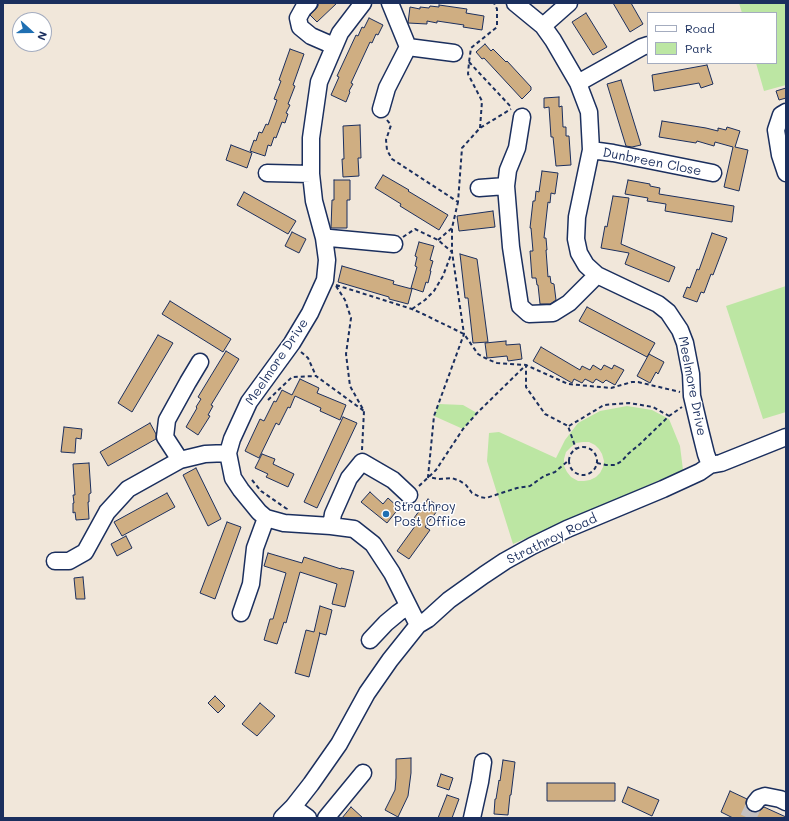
<!DOCTYPE html>
<style>
body{margin:0}
#map{position:relative;width:789px;height:821px;overflow:hidden;background:#f1e7da;font-family:Mali,sans-serif}
canvas{display:block}
.frame{position:absolute;inset:0;border:4px solid #1b2f5e;pointer-events:none}
.legend{position:absolute;left:647px;top:12px;width:130px;height:52px;box-sizing:border-box;background:#fff;border:1px solid #a4acbf;margin:0;padding:5px 7px;list-style:none;font-size:12px;color:#1b2f5e}
.legend li{display:flex;align-items:center;gap:8px;height:20px}
.legend b{width:20px;border:1px solid #a4acbf}
.north{position:absolute;left:12px;top:12px;width:40px;height:40px;box-sizing:border-box;background:#fff;border:1px solid #a4acbf;border-radius:50%;rotate:111deg;font-size:11px;font-weight:700;line-height:16px;text-align:center;color:#1b2f5e}
.north::after{content:'';display:block;margin:auto;width:14px;height:18px;background:#1f6fb2;clip-path:polygon(50% 0,100% 100%,50% 72%,0 100%)}
</style>
<div id="map">
<canvas width="789" height="821"></canvas>
<div class="frame"></div>
<ul class="legend">
<li><b style="height:5px;background:#fff"></b>Road</li>
<li><b style="height:11px;background:#bce6a3"></b>Park</li>
</ul>
<div class="north">N</div>
</div>
<script>
const context = document.querySelector('canvas').getContext('2d');
context.lineJoin = 'round';
function fillPath(path, color) { context.fillStyle = color; context.fill(path, 'evenodd'); }
const shape = rows => new Path2D(rows.map(r => 'M' + r).join(''));
function strokePath(path, color, width, dash) { context.strokeStyle = color; context.lineWidth = width; context.lineCap = dash ? 'butt' : 'round'; context.setLineDash(dash || []); context.stroke(path); }
function write(font, color, halo, rows, align = 'center') {
  context.font = font + ' Mali,sans-serif'; context.lineWidth = 3; context.setLineDash([]); context.textBaseline = 'middle'; context.strokeStyle = halo; context.fillStyle = color; for (const [text, x, y, turn = 0] of rows) {
    context.save(); context.translate(x, y); context.rotate((+turn || 0) * Math.PI / 180); context.textAlign = isNaN(turn) ? turn : align; if (halo) context.strokeText(text, 0, 0); context.fillText(text, 0, 0); context.restore();
  }
}
const green = shape([
 [739,3,786,3,786,85,764,91,756,63,776,63,776,13,742,13],
 [786,286,786,412,763,419,726,306],
 [439,404,463,405,477,413,463,429,434,416],
 [627,406,652,410,669,419,680,446,683,470,513,544,487,461,489,433,499,432,556,458,565,440,578,423,600,411],
 [583,442,589,442,595,445,599,449,602,454,604,461,603,467,600,473,596,477,590,480,584,481,578,481,571,477,567,472,564,466,564,459,566,452,571,447,576,443]
]);
const building = shape([
 [318,3,337,3,317,22,310,15,316,9,318,6,318,3],
 [613,3,631,3,643,24,630,32,613,3],
 [439,5,467,9,466,13,484,16,482,30,463,27,464,25,437,21,437,23,427,21,427,24,408,23,410,7,420,9,420,7,429,8,430,6,439,7,439,5],
 [586,13,607,47,593,55,572,22,586,13],
 [369,18,383,25,378,35,376,34,372,43,370,42,351,83,353,84,349,91,350,92,346,102,331,95,339,77,337,76,356,35,358,36,362,27,364,28,369,18],
 [485,44,491,51,493,49,506,62,507,61,531,87,531,90,522,99,484,58,482,59,476,52,485,44],
 [290,49,304,54,293,85,295,86,288,104,290,105,286,113,288,114,285,123,282,122,276,138,274,137,271,146,268,145,265,156,250,151,254,140,256,141,259,132,262,133,266,124,268,125,277,100,274,99,281,81,279,80,290,49],
 [707,65,713,84,701,88,699,83,654,91,652,75,707,65],
 [621,80,641,145,632,147,626,146,607,84,621,80],
 [786,88,786,98,779,100,776,91,786,88],
 [559,97,559,107,562,106,563,127,566,127,566,136,569,136,571,165,556,166,553,137,551,137,549,107,544,108,544,98,559,97],
 [662,121,706,128,718,131,718,128,726,130,727,127,740,131,735,147,748,150,739,191,724,187,733,147,715,142,714,146,697,141,696,143,659,137,662,121],
 [360,125,361,158,358,158,359,176,343,177,342,159,344,159,343,126,360,125],
 [231,145,252,153,247,168,226,160,231,145],
 [542,171,558,173,555,194,551,193,550,203,548,202,544,238,546,238,547,250,546,250,548,277,550,276,551,283,554,284,556,300,550,304,540,304,538,285,537,285,536,278,532,278,530,251,533,251,531,228,530,228,533,201,535,201,536,191,539,192,542,171],
 [383,175,409,190,408,191,448,215,439,230,400,206,401,204,375,188,383,175],
 [334,180,350,180,350,200,347,200,347,228,331,228,332,200,334,200,334,180],
 [628,180,650,184,650,186,660,188,659,194,734,206,732,222,665,211,666,204,647,201,648,198,625,194,628,180],
 [244,192,296,221,288,234,237,205,244,192],
 [613,196,629,198,621,244,675,267,669,282,625,264,629,253,601,248,605,226,607,227,613,196],
 [493,211,495,227,459,231,457,216,493,211],
 [292,232,306,239,299,253,285,246,292,232],
 [712,233,727,238,713,275,711,274,704,293,701,292,697,302,683,297,687,287,690,288,697,269,699,270,712,233],
 [419,242,434,246,430,260,433,261,430,271,431,271,428,283,426,282,423,292,411,288,417,267,415,266,417,257,415,256,419,242],
 [460,254,477,259,488,342,473,343,468,298,465,298,460,254],
 [342,266,394,281,393,284,412,289,408,304,389,299,389,297,338,282,342,266],
 [170,301,231,339,223,352,162,314,170,301],
 [587,307,655,343,647,357,579,321,587,307],
 [158,335,173,343,132,412,118,403,158,335],
 [506,341,506,345,520,344,522,359,508,361,507,356,487,358,485,343,506,341],
 [541,347,580,370,582,366,590,370,593,365,601,370,604,365,612,369,614,365,624,370,615,385,606,380,603,383,596,379,593,383,585,379,582,383,574,379,572,383,533,361,541,347],
 [226,351,239,359,211,405,213,406,208,415,210,416,198,435,186,427,197,408,196,407,201,399,198,397,226,351],
 [649,354,664,362,658,374,656,372,650,383,637,376,649,354],
 [300,379,319,388,317,393,346,405,340,420,320,411,321,408,295,396,290,408,288,407,279,425,276,423,259,458,245,451,260,419,264,421,274,401,276,402,282,390,292,395,300,379],
 [343,417,357,423,317,508,304,502,343,417],
 [150,423,156,434,156,439,108,466,100,452,150,423],
 [64,427,82,429,81,439,76,438,75,453,61,452,64,427],
 [262,454,275,459,273,464,294,474,288,487,266,477,268,474,255,468,262,454],
 [89,463,91,493,89,494,89,502,88,502,89,519,76,520,75,512,73,513,73,503,74,503,73,495,75,495,73,464,89,463],
 [196,468,221,519,208,526,183,475,196,468],
 [370,492,383,504,388,498,399,508,387,523,361,502,370,492],
 [167,493,175,507,122,536,114,522,167,493],
 [428,499,440,507,425,527,430,530,409,559,397,551,418,522,414,518,428,499],
 [227,522,241,527,215,599,200,593,227,522],
 [126,536,132,548,117,556,111,544,126,536],
 [268,553,302,563,304,557,341,569,341,568,354,571,345,607,332,604,337,584,300,572,286,623,284,622,277,644,264,640,270,619,273,619,286,573,264,566,268,553],
 [83,577,85,599,76,599,74,578,83,577],
 [320,606,332,610,326,635,319,633,320,633,309,677,295,673,306,630,314,632,320,606],
 [215,696,225,706,218,713,208,703,215,696],
 [260,703,275,716,257,736,242,724,260,703],
 [411,758,411,773,408,796,398,817,385,810,395,790,396,778,396,759,411,758],
 [503,760,515,762,511,795,510,795,508,815,494,814,495,799,496,799,499,780,500,781,503,760],
 [441,774,453,778,449,790,437,786,441,774],
 [547,783,615,783,615,801,547,801,547,783],
 [628,787,659,800,652,816,622,802,628,787],
 [730,791,747,799,746,802,746,806,749,811,754,812,758,812,764,807,786,817,786,818,733,818,721,812,730,791],
 [447,795,459,799,452,818,438,818,447,795],
 [351,807,363,818,342,818,351,807]
]);
const minorTunnel = shape([
 [748,818,755,803]
]);
const path = shape([
 [469,62,512,108],
 [387,120,391,125,386,140,387,150,392,159,458,202,462,148,480,128,511,109],
 [480,128,482,101,468,74,469,62,471,48,497,27,497,9,494,3],
 [403,237,415,229,438,240,452,252,464,334,434,416,428,477,439,479,452,478,460,481,466,485,472,493,480,497,486,498,517,488,530,486,544,476,555,472,569,460],
 [438,240,452,228],
 [336,285,412,309,423,314,464,334,478,354,487,359,497,363,526,365,568,384,611,388,632,382,638,382,680,392],
 [336,286,345,300,351,318,346,354,350,386,364,411,362,450],
 [412,309,425,300,434,291,443,276,452,252,452,228,458,202],
 [301,352,308,358,316,376],
 [268,400,292,377,316,376,364,411],
 [569,426,604,405,629,403,653,407,669,416],
 '569 461a14 14 0 1 1 28 0a14 14 0 1 1-28 0Z',
 [597,463,606,465,615,465,622,461,628,454,640,444,669,416,682,407],
 [252,480,261,491,287,509,287,510],
 [419,486,436,470,463,429,477,413,526,365,526,387,545,414,568,426,576,449]
]);
const minor = shape([
 [309,3,303,9,298,18,300,27,311,36,334,46],
 [363,3,340,33,319,82,311,138,311,174,314,201,324,238,327,260,325,280,310,313,292,343,249,402,232,439,228,453,233,478,241,490,259,512,266,518,284,523,331,526,354,529,373,544,392,573,418,625],
 [515,3,543,26,553,40,578,83,589,112,591,150,577,217,576,239,579,253,586,265,597,275,658,304,668,312,680,330,685,343,691,374,692,396,700,430,706,454,710,465],
 [543,26,569,3],
 [408,47,454,53],
 [578,83,642,47,648,45],
 [381,109,387,88,408,47,390,3],
 [786,112,781,115,776,130,780,155,786,173],
 [522,117,517,148,508,170,506,186,511,247,520,306,529,314,553,313,569,303,597,275],
 [591,150,613,153,713,173],
 [267,173,311,174],
 [479,188,506,186],
 [324,238,330,238,394,244],
 [180,460,165,437,167,420,188,382,200,362],
 [331,526,333,514,349,478,362,462,393,480,409,495],
 [55,561,69,561,85,552,107,512,128,489,180,460,205,454,228,453],
 [241,613,251,584,255,548,266,518],
 [370,640,386,623,398,613,408,606],
 [755,803,759,798,765,796,780,799,786,802],
 [293,807,308,818],
 [282,818,293,807,311,784,339,744,367,693,390,660,418,625,428,619,449,600,484,575,505,561,532,546,567,529,663,489,700,472,710,465,721,463,786,437],
 [326,818,363,773],
 [472,818,480,782,483,762]
]);
const markers = [
 [386,514,4,"#1f6fb2"]
];
const streetNames = [
 ["Dunbreen Close",652,162,11],
 ["Meelmore Drive",277,362,-56],
 ["Meelmore Drive",692,386,79],
 ["Strathroy Road",552,539,-26]
];
const poiNames = [
 ["Strathroy",394,507],
 ["Post Office",394,522]
];
fillPath(green, '#bce6a3');
fillPath(building, '#cfae82');
strokePath(building, '#1b2f5e', 1);
strokePath(minorTunnel, '#c6c2c1', 16, [16, 8]);
strokePath(minor, '#1b2f5e', 19);
strokePath(path, '#1b2f5e', 2, [4, 3]);
strokePath(minor, '#fff', 16);
for (const [x, y, r, color] of markers) { const dot = new Path2D(); dot.arc(x, y, r, 0, 2 * Math.PI); context.fillStyle = color; context.fill(dot); strokePath(dot, '#fff', 1.5); }
write('13px', '#1b2f5e', '#fff', streetNames);
write('13px', '#1b2f5e', '#fff', poiNames, 'left');
</script>
